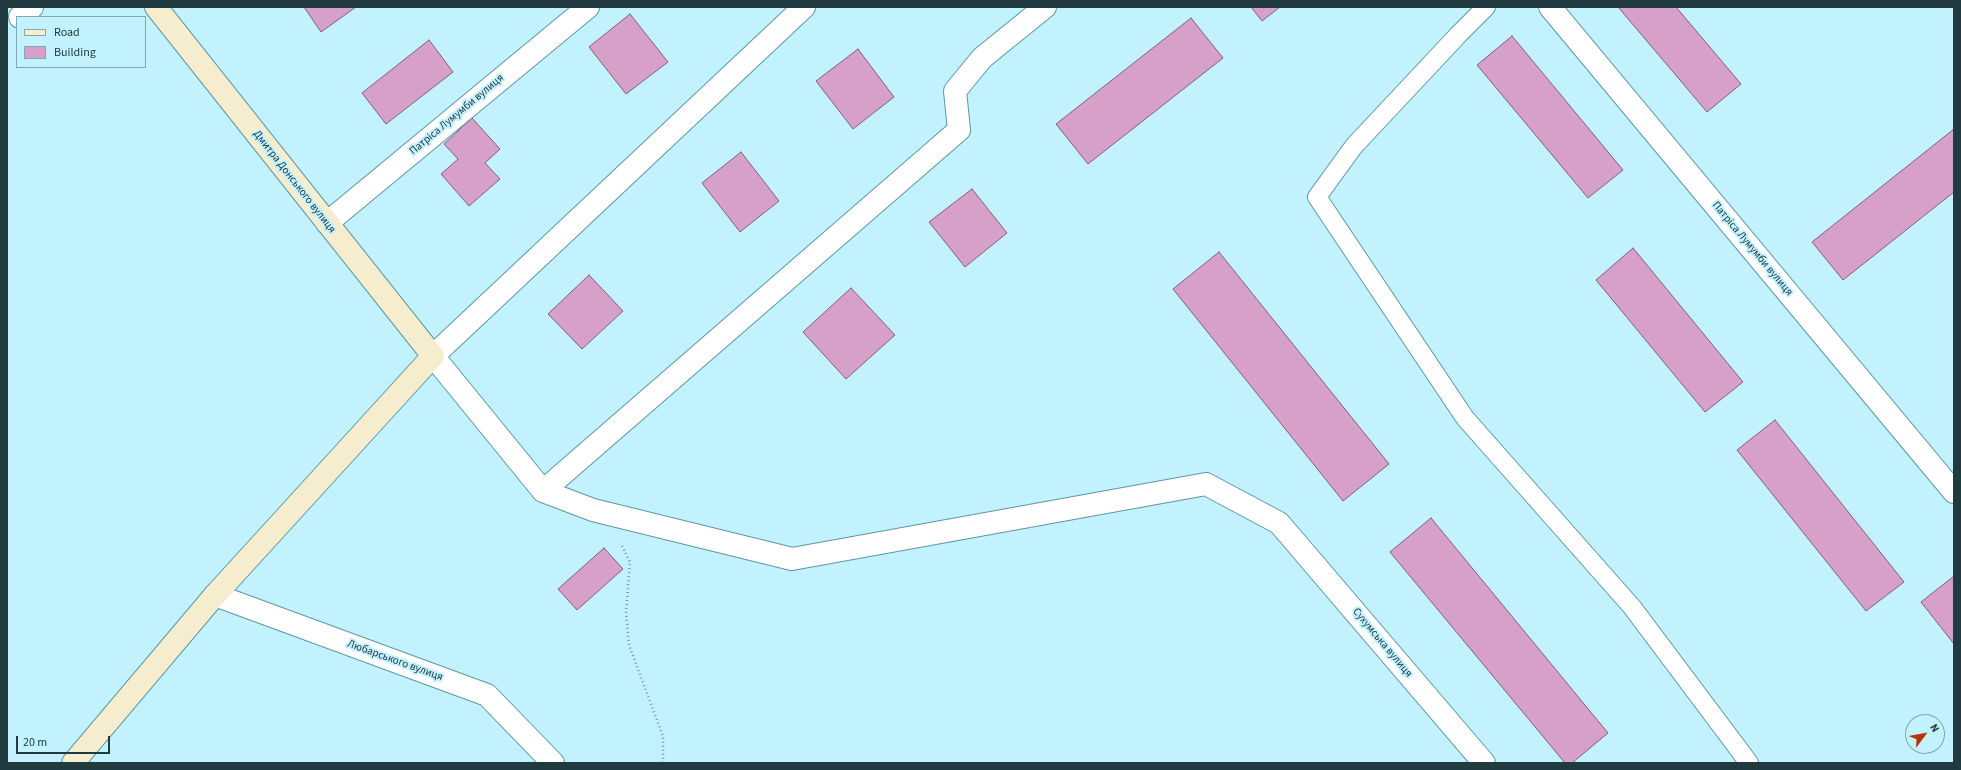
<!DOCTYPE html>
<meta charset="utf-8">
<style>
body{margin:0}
#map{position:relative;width:1961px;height:770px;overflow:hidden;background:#c2f2fe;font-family:"Source Sans 3",sans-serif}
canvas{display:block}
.frame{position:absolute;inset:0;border:8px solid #213a40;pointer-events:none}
.legend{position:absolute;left:16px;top:16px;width:130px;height:52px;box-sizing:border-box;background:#c2f2fe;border:1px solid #82a8b2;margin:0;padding:5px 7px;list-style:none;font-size:12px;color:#213a40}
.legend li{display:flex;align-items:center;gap:8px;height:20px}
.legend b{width:20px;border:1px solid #82a8b2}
.north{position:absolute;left:1905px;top:714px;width:40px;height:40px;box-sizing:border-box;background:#c2f2fe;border:1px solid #82a8b2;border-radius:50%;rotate:58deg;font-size:11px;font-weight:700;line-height:16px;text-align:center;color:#213a40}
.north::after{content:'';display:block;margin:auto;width:14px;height:18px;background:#ba3102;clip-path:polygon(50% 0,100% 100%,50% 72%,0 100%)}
.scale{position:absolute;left:16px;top:736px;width:94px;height:18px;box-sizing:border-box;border:2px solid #213a40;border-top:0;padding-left:5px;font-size:12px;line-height:14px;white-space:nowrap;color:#213a40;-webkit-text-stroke:3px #c2f2fe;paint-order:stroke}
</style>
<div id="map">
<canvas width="1961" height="770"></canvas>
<div class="frame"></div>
<ul class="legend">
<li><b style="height:5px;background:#f5edce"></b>Road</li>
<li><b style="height:11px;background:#d6a0c9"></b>Building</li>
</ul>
<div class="north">N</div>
<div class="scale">20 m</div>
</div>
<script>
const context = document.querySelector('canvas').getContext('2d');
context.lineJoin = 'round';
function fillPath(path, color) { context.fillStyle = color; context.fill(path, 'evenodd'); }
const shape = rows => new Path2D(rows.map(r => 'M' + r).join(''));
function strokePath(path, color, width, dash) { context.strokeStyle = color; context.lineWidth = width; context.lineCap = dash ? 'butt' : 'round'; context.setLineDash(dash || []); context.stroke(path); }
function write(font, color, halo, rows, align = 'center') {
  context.font = font + ' "Source Sans 3",sans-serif'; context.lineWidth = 4; context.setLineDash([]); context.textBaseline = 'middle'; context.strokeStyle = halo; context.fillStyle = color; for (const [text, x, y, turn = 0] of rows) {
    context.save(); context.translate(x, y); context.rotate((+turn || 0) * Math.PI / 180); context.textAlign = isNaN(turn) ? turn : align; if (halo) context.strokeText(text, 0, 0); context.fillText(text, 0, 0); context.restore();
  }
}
const building = shape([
 [304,7,356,7,321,32,304,7],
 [1251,7,1280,7,1262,21,1251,7],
 [1618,7,1676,7,1741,84,1707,112,1618,7],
 [630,14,668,62,626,94,589,47,630,14],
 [1191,18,1223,58,1088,164,1056,124,1191,18],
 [1512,36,1623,170,1588,198,1477,65,1512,36],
 [429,40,453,72,386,124,362,93,429,40],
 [858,49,894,97,853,129,816,81,858,49],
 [472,118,500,149,485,163,500,179,469,206,441,174,458,159,444,144,472,118],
 [1954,129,1954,192,1843,280,1812,242,1954,129],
 [741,152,779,201,740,232,702,183,741,152],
 [972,189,1007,233,965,267,929,222,972,189],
 [1633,248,1743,382,1705,412,1596,280,1633,248],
 [1219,252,1389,464,1343,501,1173,289,1219,252],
 [589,275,623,311,582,349,548,314,589,275],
 [851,288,895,335,846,379,803,332,851,288],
 [1775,420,1904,582,1866,611,1737,450,1775,420],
 [1431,518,1608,733,1572,763,1565,763,1390,552,1431,518],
 [604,548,623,569,577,610,558,589,604,548],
 [1954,576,1954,644,1921,602,1954,576]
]);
const path = shape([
 [622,546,630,562,626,612,629,645,663,736,663,763]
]);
const lane = shape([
 [1486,7,1459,34,1354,146,1317,197,1465,418,1632,607,1749,763]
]);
const street = shape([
 [804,7,433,356,543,491,593,510,792,559,1206,484,1279,523,1484,763],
 [1550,7,1954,492],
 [20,17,32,7],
 [327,223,588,7],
 [543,491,959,130,955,91,982,58,1045,7],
 [215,595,487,695,553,763]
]);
const secondary = shape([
 [73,763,215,595,433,356,156,7]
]);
const streetNames = [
 ["Патріса Лумумби вулиця",457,115,-40],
 ["Дмитра Донського вулиця",294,182,52],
 ["Патріса Лумумби вулиця",1752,249,50],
 ["Сухумська вулиця",1382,643,50],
 ["Любарського вулиця",395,661,20]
];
fillPath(building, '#d6a0c9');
strokePath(building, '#835d7a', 1);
strokePath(lane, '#5e97a6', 20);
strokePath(street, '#5e97a6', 24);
strokePath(secondary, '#5e97a6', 24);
strokePath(path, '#7297a0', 2.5, [1, 3]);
strokePath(lane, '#fff', 18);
strokePath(street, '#fff', 22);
strokePath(secondary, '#f5edce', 22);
write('11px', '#213a40', '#c2f2fe', streetNames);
</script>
